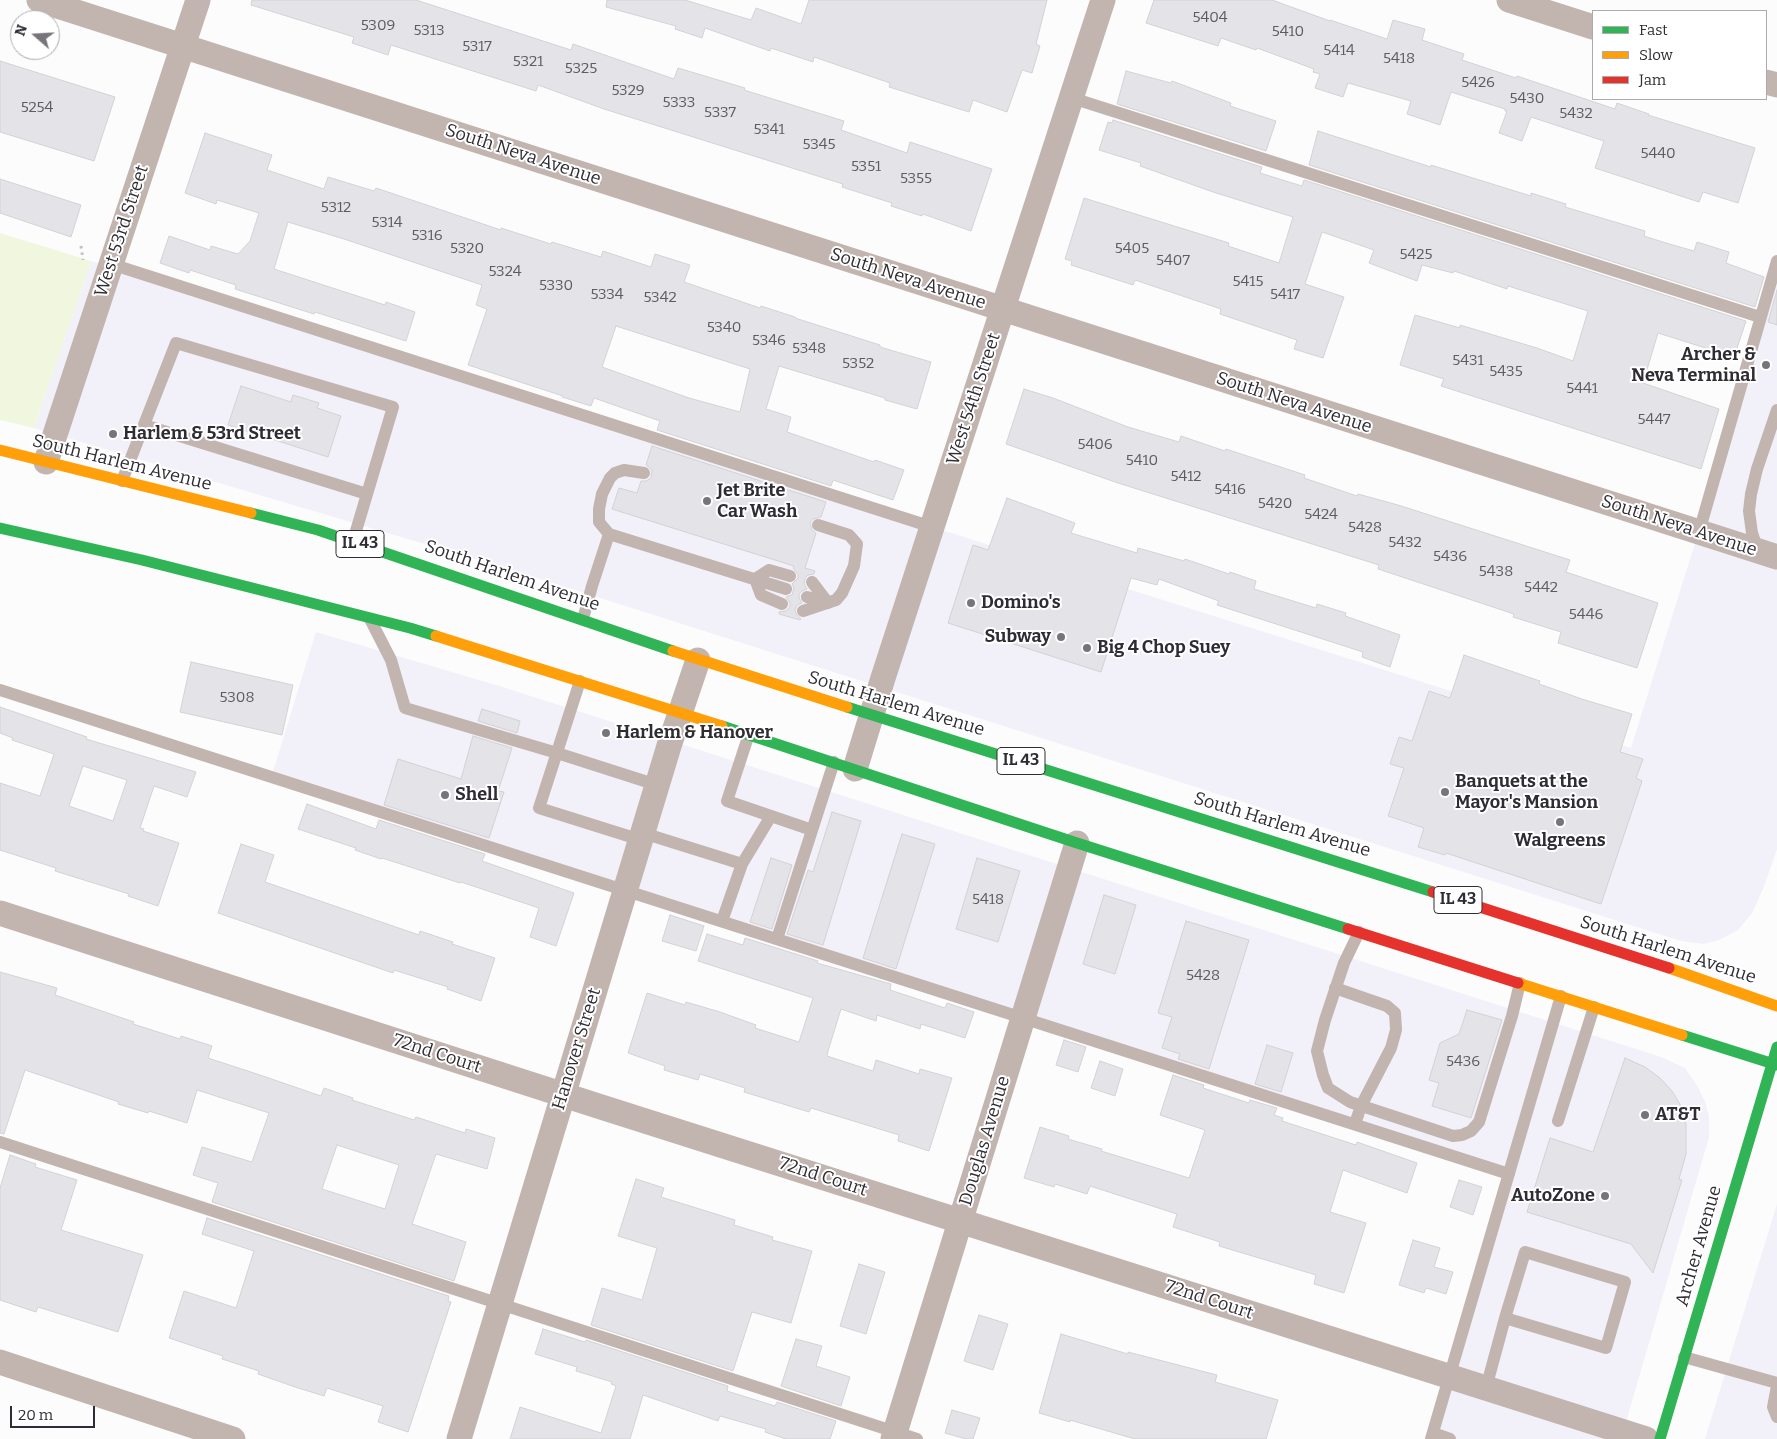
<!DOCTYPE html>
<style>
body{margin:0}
#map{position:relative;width:1777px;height:1439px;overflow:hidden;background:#fcfcfd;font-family:Bitter,serif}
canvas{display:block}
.legend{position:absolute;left:1592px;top:10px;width:175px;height:90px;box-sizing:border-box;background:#fff;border:1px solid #acabad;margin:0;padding:6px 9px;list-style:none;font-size:15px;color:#2f2d33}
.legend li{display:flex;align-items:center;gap:10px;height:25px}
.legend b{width:25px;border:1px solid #acabad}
.north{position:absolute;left:10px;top:10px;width:50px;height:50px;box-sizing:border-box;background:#fff;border:1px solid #acabad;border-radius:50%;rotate:289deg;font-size:14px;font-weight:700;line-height:20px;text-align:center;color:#2f2d33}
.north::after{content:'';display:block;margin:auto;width:18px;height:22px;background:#77757a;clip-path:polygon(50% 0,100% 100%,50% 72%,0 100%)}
.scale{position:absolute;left:10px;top:1406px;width:85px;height:22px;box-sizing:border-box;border:2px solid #2f2d33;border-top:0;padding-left:6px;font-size:15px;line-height:18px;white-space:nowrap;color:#2f2d33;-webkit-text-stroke:4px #fff;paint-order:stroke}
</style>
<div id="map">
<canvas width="1777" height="1439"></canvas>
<ul class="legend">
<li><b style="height:6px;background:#30b455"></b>Fast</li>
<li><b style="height:6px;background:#ff9f0a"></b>Slow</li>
<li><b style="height:6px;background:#e5322d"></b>Jam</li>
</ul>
<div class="north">N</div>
<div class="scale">20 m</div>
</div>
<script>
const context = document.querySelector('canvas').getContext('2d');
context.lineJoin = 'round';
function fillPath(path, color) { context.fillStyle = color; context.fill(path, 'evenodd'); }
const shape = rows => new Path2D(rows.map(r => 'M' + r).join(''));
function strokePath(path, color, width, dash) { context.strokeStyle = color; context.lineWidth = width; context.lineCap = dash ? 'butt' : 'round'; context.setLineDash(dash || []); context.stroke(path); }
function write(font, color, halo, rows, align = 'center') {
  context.font = font + ' Bitter,serif'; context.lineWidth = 4; context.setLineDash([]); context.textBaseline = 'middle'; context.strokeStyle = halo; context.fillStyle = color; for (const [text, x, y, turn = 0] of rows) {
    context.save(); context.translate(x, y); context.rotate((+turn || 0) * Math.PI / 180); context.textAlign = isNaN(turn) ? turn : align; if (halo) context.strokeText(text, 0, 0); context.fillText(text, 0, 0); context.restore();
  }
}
const built = shape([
 [91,261,1631,748,1777,281,1777,849,1763,889,1752,913,1738,930,1719,940,1704,944,1681,941,509,569,34,428],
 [316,632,496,685,1661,1057,1685,1068,1698,1087,1705,1102,1709,1117,1709,1137,1621,1439,1433,1439,1510,1172,272,775],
 [1777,1204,1777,1439,1705,1439]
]);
const green = shape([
 [0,233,91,261,34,428,0,420]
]);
const building = shape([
 [252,0,416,0,571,50,573,44,674,79,678,68,745,88,744,90,844,121,841,130,907,153,910,142,992,169,971,231,923,214,922,216,891,206,892,203,842,187,843,184,604,109,538,85,536,91,391,45,388,55,352,43,354,37,251,5,252,0],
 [607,0,685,0,751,20,756,8,801,24,809,0,1047,0,1036,44,1040,46,1032,73,1022,70,1007,112,973,100,969,112,889,87,890,83,814,57,813,62,771,48,770,51,705,28,702,38,675,29,676,26,606,7,607,0],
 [1154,0,1272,0,1330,21,1330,20,1387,39,1393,20,1425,29,1422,40,1464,54,1462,60,1516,78,1517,76,1615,109,1617,103,1649,114,1648,115,1755,148,1738,203,1703,192,1699,202,1595,168,1604,141,1531,117,1522,141,1499,133,1507,111,1505,111,1505,109,1451,92,1440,125,1407,114,1411,101,1348,83,1343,97,1315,88,1320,74,1313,72,1314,69,1257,48,1256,50,1221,38,1218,46,1146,23,1154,0],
 [0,61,115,97,94,161,0,132,0,61],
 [1126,71,1171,83,1172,81,1231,103,1230,106,1276,121,1266,151,1117,104,1126,71],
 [1113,120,1262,167,1260,173,1302,186,1304,180,1746,321,1734,357,1658,333,1643,383,1719,409,1701,469,1441,386,1444,379,1400,365,1415,315,1460,328,1460,325,1537,348,1573,361,1588,311,1508,286,1507,289,1454,271,1453,273,1422,265,1417,281,1369,263,1374,250,1322,232,1305,284,1344,297,1323,358,1294,349,1297,340,1220,314,1221,309,1135,280,1133,285,1071,265,1072,261,1065,259,1084,198,1229,243,1228,246,1279,263,1293,217,1213,192,1140,166,1141,163,1099,150,1108,122,1112,123,1113,120],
 [1318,131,1431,167,1431,165,1531,196,1531,193,1566,204,1565,207,1645,231,1644,236,1666,243,1694,251,1697,242,1729,252,1726,263,1764,277,1755,307,1309,165,1318,131],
 [205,133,272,155,267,170,324,189,328,177,374,191,376,188,501,230,501,228,551,244,552,242,601,257,603,251,651,267,655,254,690,265,684,282,760,308,761,306,795,317,795,318,880,345,880,347,931,362,917,409,885,400,885,398,779,366,766,409,791,417,787,432,874,462,875,460,904,470,893,500,833,480,831,486,657,430,660,421,594,398,591,406,562,397,563,396,468,365,487,309,476,305,482,285,344,239,288,222,274,269,385,305,386,302,415,312,406,341,315,312,314,314,235,289,236,285,190,270,189,273,160,263,169,236,210,250,211,246,238,254,250,241,259,213,217,200,216,204,185,193,205,133],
 [616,326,750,369,740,412,689,398,602,367,616,326],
 [0,179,81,205,71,237,0,213,0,179],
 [1777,290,1777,325,1768,322,1777,290],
 [241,386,291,402,293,395,319,403,317,408,341,416,328,457,228,425,241,386],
 [1024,389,1053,398,1128,427,1179,442,1181,436,1225,451,1226,449,1305,475,1304,478,1357,496,1358,494,1398,505,1570,560,1566,572,1658,603,1637,668,1558,643,1561,632,1513,617,1514,614,1378,569,1379,565,1118,483,1006,444,1024,389],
 [652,446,826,502,821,517,813,519,810,523,812,530,816,533,805,568,815,571,814,574,808,575,805,578,804,584,807,589,802,591,799,594,799,598,802,603,797,605,795,610,796,614,801,619,800,620,779,614,779,612,786,611,790,607,790,603,786,597,792,595,794,588,792,584,798,578,798,574,793,568,794,566,612,509,619,488,637,493,641,481,646,481,651,478,652,470,646,465,652,446],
 [1007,498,1075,523,1071,533,1137,553,1138,548,1184,561,1185,559,1229,574,1230,572,1256,581,1254,589,1316,608,1317,604,1346,613,1345,616,1400,635,1390,667,1362,657,1363,652,1217,605,1219,601,1159,579,1157,585,1131,578,1101,672,948,623,973,545,988,550,1007,498],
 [1464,655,1540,681,1539,684,1585,700,1632,714,1620,752,1643,759,1636,778,1642,781,1601,904,1446,853,1445,855,1418,847,1424,828,1388,816,1404,768,1390,764,1399,737,1412,741,1429,691,1450,698,1464,655],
 [191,662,293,685,282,735,180,712,191,662],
 [0,707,87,737,86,739,196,772,187,797,154,786,140,828,144,829,143,831,179,843,158,906,128,896,129,894,55,871,56,868,0,850,0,783,40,796,54,754,12,740,13,738,0,733,0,707],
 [83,766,127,780,113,821,69,806,83,766],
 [482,709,520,721,517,733,478,721,482,709],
 [473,736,512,748,498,791,504,792,489,838,384,805,398,759,461,779,473,736],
 [307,804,376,829,379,820,485,854,482,861,574,893,556,946,530,937,539,908,461,882,460,883,382,858,381,859,355,850,356,848,298,829,307,804],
 [832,812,861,821,823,945,787,934,808,870,813,872,832,812],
 [902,834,935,844,896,969,863,958,902,834],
 [241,844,274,855,265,882,419,935,420,931,453,942,452,944,495,958,481,1001,447,989,448,987,394,970,393,973,218,913,241,844],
 [771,858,792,865,772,929,750,922,771,858],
 [977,858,1020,871,998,942,956,929,977,858],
 [1104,895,1136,905,1115,974,1083,964,1104,895],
 [670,915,704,926,696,951,662,941,670,915],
 [1186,921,1249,940,1209,1069,1178,1059,1180,1054,1162,1048,1172,1017,1158,1013,1186,921],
 [707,934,743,945,745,938,818,961,817,963,891,984,890,990,945,1008,947,1003,974,1012,965,1038,921,1024,920,1029,877,1015,876,1021,841,1009,828,1051,827,1056,873,1071,876,1060,919,1074,920,1069,952,1078,929,1151,898,1141,899,1135,811,1108,809,1112,744,1092,745,1088,700,1074,698,1080,664,1070,665,1066,628,1053,647,993,685,1005,686,1002,720,1012,756,1025,755,1028,799,1042,813,998,698,961,707,934],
 [0,972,57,988,55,995,134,1022,133,1024,180,1039,181,1036,212,1046,208,1058,260,1075,321,1096,324,1088,353,1098,352,1100,414,1120,416,1117,465,1133,466,1129,495,1138,487,1169,436,1154,412,1224,466,1242,454,1281,212,1202,218,1183,193,1175,202,1147,252,1162,269,1113,197,1090,187,1123,149,1111,148,1113,118,1104,119,1102,25,1070,4,1134,0,1133,0,972],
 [337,1145,399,1165,385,1209,322,1189,337,1145],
 [1467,1010,1502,1020,1471,1118,1432,1106,1439,1083,1429,1080,1440,1043,1459,1034,1467,1010],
 [1064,1040,1086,1047,1078,1072,1056,1065,1064,1040],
 [1267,1045,1293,1053,1281,1092,1255,1084,1267,1045],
 [1625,1058,1645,1067,1660,1078,1672,1091,1681,1106,1686,1124,1686,1154,1679,1179,1682,1180,1653,1273,1631,1244,1527,1212,1550,1138,1593,1152,1625,1058],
 [1100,1061,1123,1069,1115,1096,1091,1088,1100,1061],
 [1173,1075,1204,1085,1203,1088,1249,1103,1250,1100,1277,1108,1274,1115,1283,1118,1282,1121,1356,1145,1357,1142,1417,1163,1407,1193,1343,1170,1330,1212,1366,1223,1344,1293,1314,1284,1316,1275,1219,1246,1220,1242,1173,1227,1177,1214,1090,1186,1087,1194,1055,1184,1054,1187,1024,1178,1040,1127,1069,1136,1068,1139,1102,1149,1101,1151,1189,1178,1205,1130,1160,1115,1173,1075],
 [10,1155,36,1164,35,1167,77,1180,61,1230,143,1255,118,1332,38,1307,36,1312,0,1300,0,1188,10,1155],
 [636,1179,664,1188,661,1197,735,1220,734,1225,773,1237,772,1240,812,1251,791,1323,752,1312,733,1371,591,1325,602,1288,642,1300,657,1248,618,1236,636,1179],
 [1459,1180,1482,1187,1473,1215,1450,1207,1459,1180],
 [207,1218,449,1296,448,1301,451,1302,408,1432,378,1422,383,1406,327,1388,324,1396,295,1387,258,1374,259,1371,222,1359,223,1356,169,1338,184,1291,236,1308,254,1251,202,1234,207,1218],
 [1413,1240,1440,1248,1434,1267,1453,1272,1446,1294,1426,1288,1424,1293,1399,1285,1413,1240],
 [859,1264,885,1272,866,1334,840,1326,859,1264],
 [979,1315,1008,1324,993,1370,964,1361,979,1315],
 [543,1329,585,1342,586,1340,728,1386,727,1391,775,1406,777,1402,836,1421,830,1439,786,1439,765,1432,766,1429,720,1416,718,1421,643,1395,630,1439,510,1439,520,1407,601,1433,616,1386,611,1384,612,1382,576,1371,577,1367,535,1354,543,1329],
 [1061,1334,1128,1354,1128,1352,1217,1375,1215,1382,1278,1400,1266,1439,1135,1439,1070,1420,1070,1422,1039,1413,1061,1334],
 [796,1339,822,1346,816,1366,850,1377,841,1406,781,1386,796,1339],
 [952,1410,980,1418,973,1439,966,1439,945,1433,952,1410]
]);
const path = shape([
 [81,246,83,260]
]);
const lane = shape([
 [1072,98,1760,317],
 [111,264,932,527],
 [144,425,367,494],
 [122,481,176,343,393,407,353,541],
 [1699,532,1777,261],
 [609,534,599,522,599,509,602,494,610,478,615,473,624,470,644,473],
 [1758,551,1752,533,1749,511,1751,494,1757,469,1777,410],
 [755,579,761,595,782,604],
 [755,579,769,570,790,576],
 [812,582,828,603],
 [807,597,828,603],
 [803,611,836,600,842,593,854,566,857,544,849,535,818,525],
 [370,619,391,660,405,708,557,753,657,785],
 [583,619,592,586,609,534,786,589],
 [580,681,539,808,641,840],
 [0,690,1509,1174],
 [749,734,727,801,771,816],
 [643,833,742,864],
 [722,921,742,864,771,816,812,830],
 [1359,932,1344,963,1325,1020,1317,1051,1323,1075,1328,1088,1350,1102,1453,1136,1462,1135,1471,1131,1479,1122,1512,1016,1520,983],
 [777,939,834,762],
 [1335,988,1387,1006,1395,1013,1396,1030,1391,1048,1361,1106,1355,1124],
 [1558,1121,1594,1007],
 [0,1142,917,1439],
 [1684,1357,1777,1383],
 [1777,1386,1773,1407,1777,1417],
 [1486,1388,1505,1318,1525,1252,1625,1282,1606,1348,1505,1318],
 [1433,1433,1450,1439],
 [1431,1439,1561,996]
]);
const street = shape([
 [39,0,1777,557],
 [1509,0,1593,27],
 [1766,82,1777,85],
 [46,462,198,0],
 [855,769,883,678,1103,0],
 [0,913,598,1106,1646,1439],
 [0,1362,233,1439],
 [459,1439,669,746,698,660],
 [893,1439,1077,843]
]);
const fast = shape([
 [251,513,318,530,673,651],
 [0,528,142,560,410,628,436,636],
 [847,707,1433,892],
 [722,726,1077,843,1348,929],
 [1682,1035,1777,1065],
 [1660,1439,1777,1047]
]);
const slow = shape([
 [0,450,251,513],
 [436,636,722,726],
 [673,651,847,707],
 [1669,968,1777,1006],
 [1518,983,1682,1035]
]);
const jam = shape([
 [1433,892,1669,968],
 [1348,929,1518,983]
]);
const markers = [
 [1766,365,5,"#77757a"],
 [113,434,5,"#77757a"],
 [707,501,5,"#77757a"],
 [971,603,5,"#77757a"],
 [1061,637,5,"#77757a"],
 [1087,648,5,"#77757a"],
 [606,733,5,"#77757a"],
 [1445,792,5,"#77757a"],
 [445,795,5,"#77757a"],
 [1560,822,5,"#77757a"],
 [1645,1115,5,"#77757a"],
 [1605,1196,5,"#77757a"]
];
const numberNames = [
 ["5404",1210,18],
 ["5309",378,26],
 ["5313",429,31],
 ["5410",1288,32],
 ["5317",477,47],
 ["5414",1339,51],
 ["5418",1399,59],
 ["5321",528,62],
 ["5325",581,69],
 ["5426",1478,83],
 ["5329",628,91],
 ["5430",1527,99],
 ["5333",679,103],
 ["5254",37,108],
 ["5337",720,113],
 ["5432",1576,114],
 ["5341",769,130],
 ["5345",819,145],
 ["5440",1658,154],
 ["5351",866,167],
 ["5355",916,179],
 ["5312",336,208],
 ["5314",387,223],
 ["5316",427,236],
 ["5320",467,249],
 ["5405",1132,249],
 ["5425",1416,255],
 ["5407",1173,261],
 ["5324",505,272],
 ["5415",1248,282],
 ["5330",556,286],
 ["5334",607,295],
 ["5417",1285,295],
 ["5342",660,298],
 ["5340",724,328],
 ["5346",769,341],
 ["5348",809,349],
 ["5431",1468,361],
 ["5352",858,364],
 ["5435",1506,372],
 ["5441",1582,389],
 ["5447",1654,420],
 ["5406",1095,445],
 ["5410",1142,461],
 ["5412",1186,477],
 ["5416",1230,490],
 ["5420",1275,504],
 ["5424",1321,515],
 ["5428",1365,528],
 ["5432",1405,543],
 ["5436",1450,557],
 ["5438",1496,572],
 ["5442",1541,588],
 ["5446",1586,615],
 ["5308",237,698],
 ["5418",988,900],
 ["5428",1203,976],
 ["5436",1463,1062]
];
const shields = [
 [360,544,48],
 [1021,761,48],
 [1458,900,48]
];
const shieldNames = [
 ["IL 43",360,544],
 ["IL 43",1021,761],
 ["IL 43",1458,900]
];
const streetNames = [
 ["South Neva Avenue",523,155,18],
 ["West 53rd Street",122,231,-72],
 ["South Neva Avenue",908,279,18],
 ["West 54th Street",974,399,-72],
 ["South Neva Avenue",1294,403,18],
 ["South Harlem Avenue",122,463,14],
 ["South Neva Avenue",1679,526,18],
 ["South Harlem Avenue",512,576,19],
 ["South Harlem Avenue",896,704,17],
 ["South Harlem Avenue",1282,825,17],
 ["South Harlem Avenue",1668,950,18],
 ["Hanover Street",577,1049,-73],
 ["72nd Court",437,1054,18],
 ["Douglas Avenue",985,1141,-73],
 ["72nd Court",823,1177,18],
 ["Archer Avenue",1699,1246,-74],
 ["72nd Court",1209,1300,18]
];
const poiNames = [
 ["Archer &",1756,355,"right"],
 ["Neva Terminal",1756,376,"right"],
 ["Harlem & 53rd Street",123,434],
 ["Jet Brite",717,491],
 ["Car Wash",717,512],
 ["Domino's",981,603],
 ["Subway",1051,637,"right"],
 ["Big 4 Chop Suey",1097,648],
 ["Harlem & Hanover",616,733],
 ["Banquets at the",1455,782],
 ["Mayor's Mansion",1455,803],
 ["Shell",455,795],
 ["Walgreens",1560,841,"center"],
 ["AT&T",1655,1115],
 ["AutoZone",1595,1196,"right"]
];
fillPath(built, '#f2f0f8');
fillPath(green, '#f1f7df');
fillPath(building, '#e4e3e7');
strokePath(building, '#d3d2d5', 1);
strokePath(path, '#c6bebc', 3, [2.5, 4]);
strokePath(lane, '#c2b4af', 12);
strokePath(street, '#c2b4af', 25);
strokePath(fast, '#30b455', 11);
strokePath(slow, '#ff9f0a', 11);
strokePath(jam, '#e5322d', 11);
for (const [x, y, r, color] of markers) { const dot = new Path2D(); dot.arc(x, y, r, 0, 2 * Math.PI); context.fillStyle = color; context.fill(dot); strokePath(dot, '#fff', 2); }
write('15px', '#5e5c62', null, numberNames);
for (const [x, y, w] of shields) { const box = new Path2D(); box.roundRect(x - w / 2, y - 13.5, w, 27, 4); context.fillStyle = '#fff'; context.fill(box); strokePath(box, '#2f2d33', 1); }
write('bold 16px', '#2f2d33', null, shieldNames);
write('18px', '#2f2d33', '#fff', streetNames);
write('bold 18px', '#2f2d33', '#fff', poiNames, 'left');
</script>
